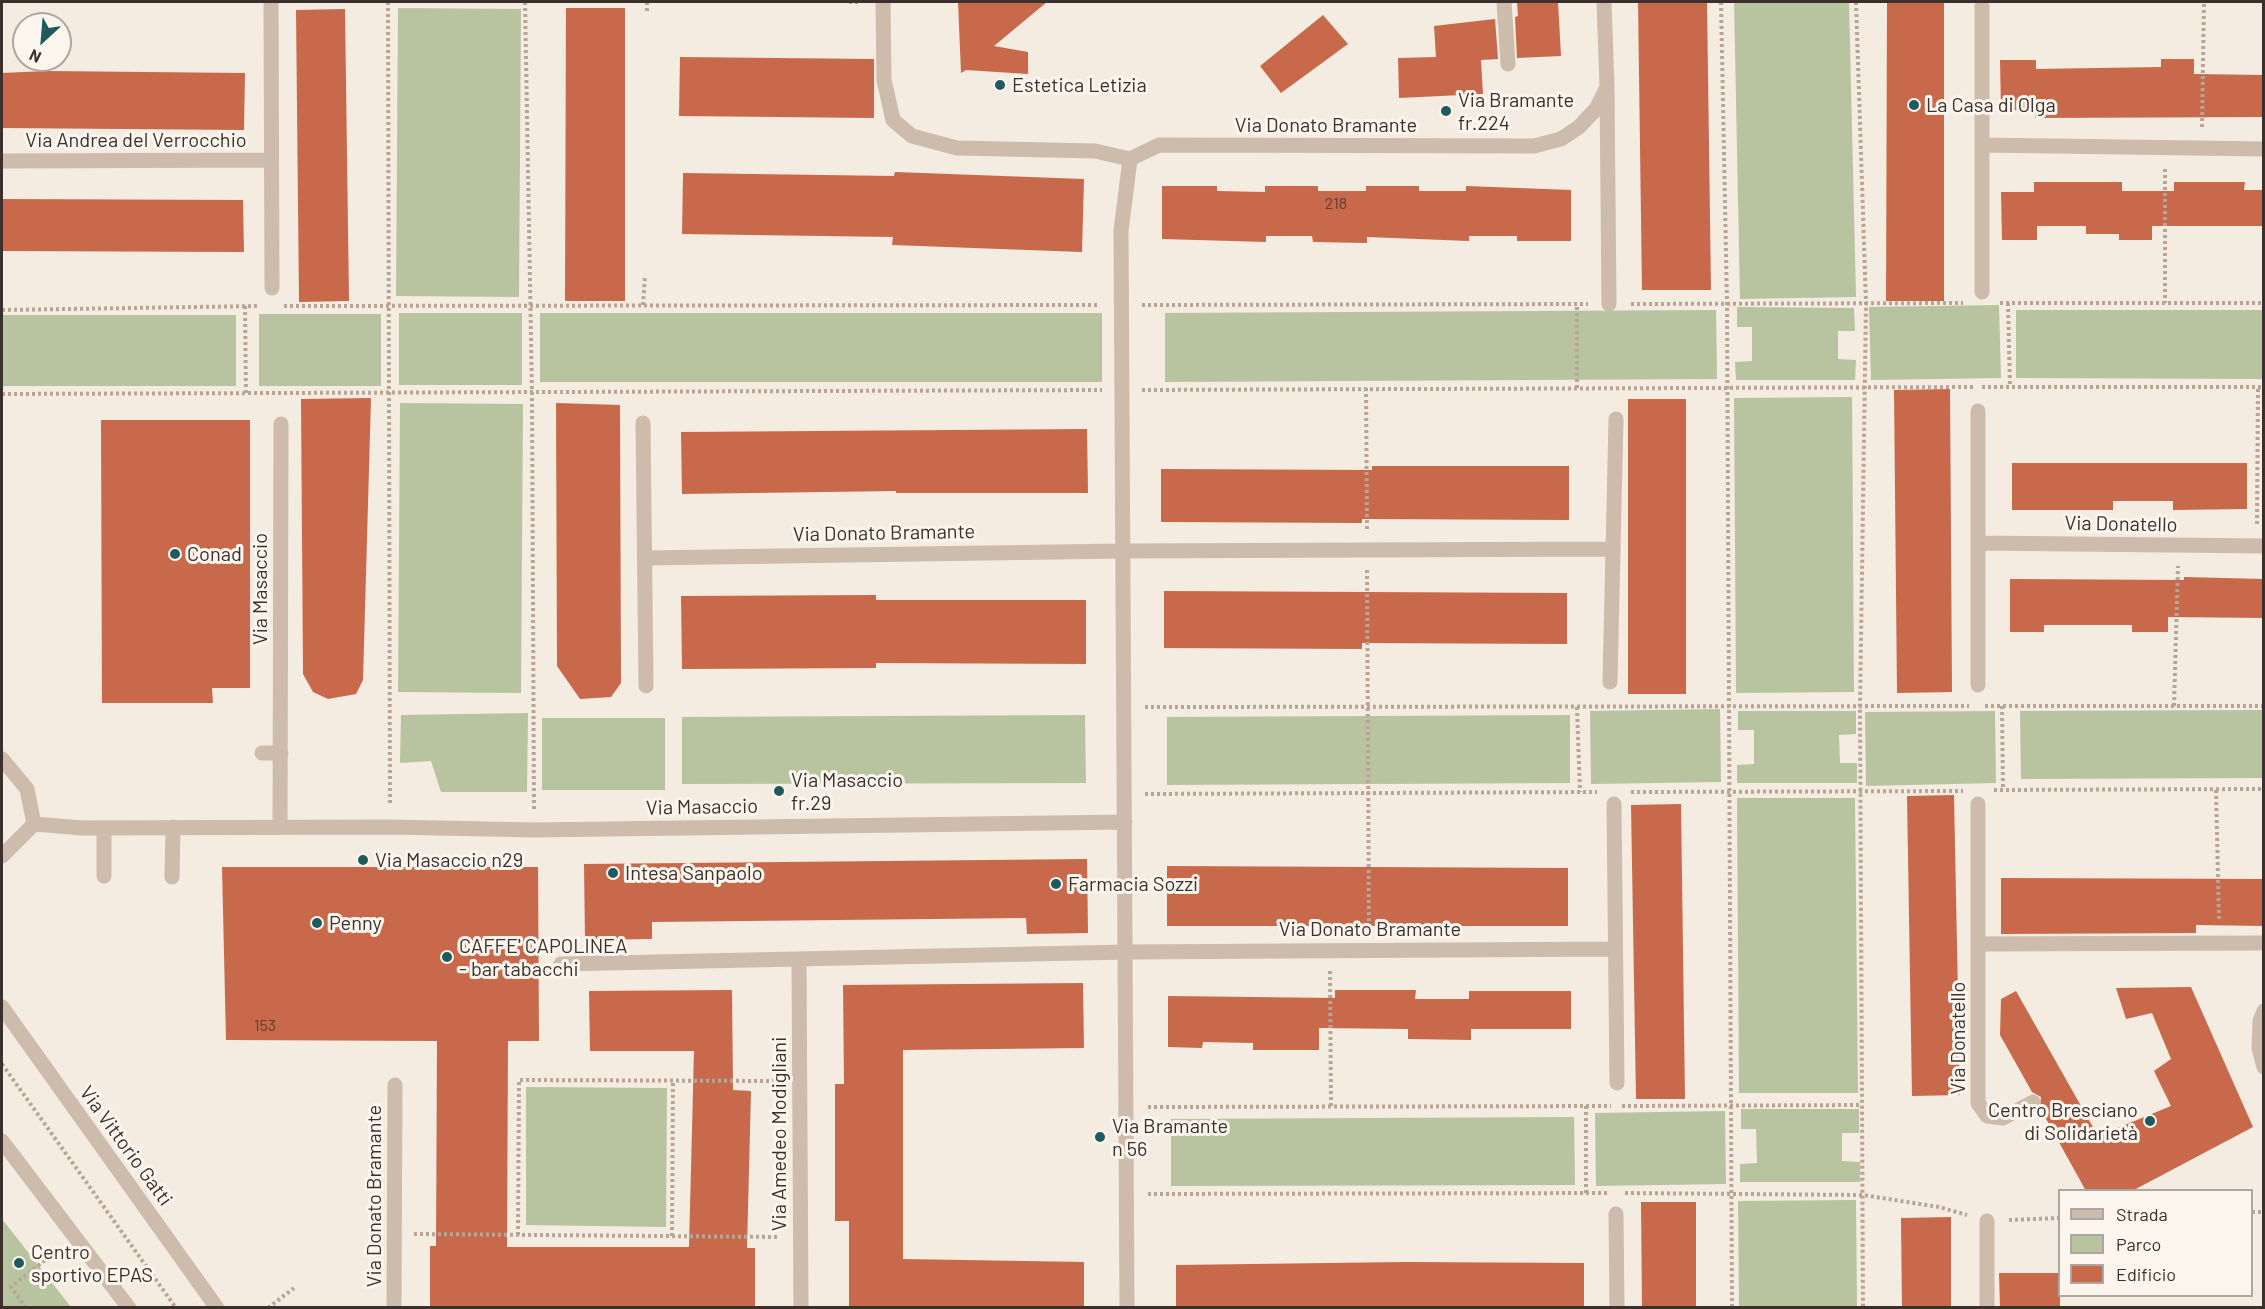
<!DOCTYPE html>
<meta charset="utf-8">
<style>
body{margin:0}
#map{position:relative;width:2265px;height:1309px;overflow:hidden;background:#f4ebe1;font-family:Barlow,sans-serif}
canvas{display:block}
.frame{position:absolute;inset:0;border:3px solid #3b302b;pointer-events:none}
.legend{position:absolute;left:2058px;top:1189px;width:195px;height:108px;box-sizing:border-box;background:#fbf5ee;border:2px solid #aea6a0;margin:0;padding:8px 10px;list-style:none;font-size:18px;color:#3b302b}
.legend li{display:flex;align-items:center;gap:12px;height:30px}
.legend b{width:30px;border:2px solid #aea6a0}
.north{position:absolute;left:12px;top:12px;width:60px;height:60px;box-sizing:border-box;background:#fbf5ee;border:2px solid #aea6a0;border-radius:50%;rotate:206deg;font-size:16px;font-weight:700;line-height:24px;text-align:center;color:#3b302b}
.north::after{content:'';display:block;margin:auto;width:21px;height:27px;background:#1f5a5e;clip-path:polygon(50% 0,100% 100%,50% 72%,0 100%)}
</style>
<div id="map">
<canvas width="2265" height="1309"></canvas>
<div class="frame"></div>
<ul class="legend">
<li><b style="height:8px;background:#cdbbac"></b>Strada</li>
<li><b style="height:16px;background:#b8c4a0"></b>Parco</li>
<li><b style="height:16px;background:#c8694b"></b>Edificio</li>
</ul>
<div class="north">N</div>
</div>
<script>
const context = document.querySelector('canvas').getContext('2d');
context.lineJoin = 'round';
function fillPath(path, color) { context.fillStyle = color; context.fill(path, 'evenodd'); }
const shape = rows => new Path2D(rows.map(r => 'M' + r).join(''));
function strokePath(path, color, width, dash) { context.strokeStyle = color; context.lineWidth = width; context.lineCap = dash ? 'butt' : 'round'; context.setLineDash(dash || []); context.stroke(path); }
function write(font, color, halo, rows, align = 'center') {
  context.font = font + ' Barlow,sans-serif'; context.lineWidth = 6; context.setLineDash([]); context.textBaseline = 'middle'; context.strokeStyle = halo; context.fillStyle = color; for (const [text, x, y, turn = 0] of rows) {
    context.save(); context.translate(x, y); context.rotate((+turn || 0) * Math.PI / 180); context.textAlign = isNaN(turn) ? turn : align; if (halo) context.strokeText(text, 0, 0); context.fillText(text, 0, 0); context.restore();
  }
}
const green = shape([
 [1734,2,1849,2,1856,297,1740,299],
 [398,8,521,9,519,297,396,296],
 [1999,305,2001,378,1871,380,1869,307],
 [1737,307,1854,308,1855,331,1838,331,1838,359,1856,360,1855,380,1736,380,1735,362,1752,361,1752,327,1737,327],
 [1716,310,1717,379,1165,382,1165,313],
 [2016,310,2263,310,2263,379,2016,378],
 [399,313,522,313,522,385,399,385],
 [540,313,1102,313,1102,382,540,382],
 [259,314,381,314,381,386,259,386],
 [2,315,236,315,236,386,2,386],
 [1852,397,1854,692,1736,693,1734,398],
 [400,403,523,404,521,693,398,692],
 [1720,709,1721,782,1591,784,1590,711],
 [2263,710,2263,778,2021,779,2020,711],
 [1738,711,1856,711,1856,734,1839,735,1840,763,1857,763,1857,783,1737,783,1737,765,1754,764,1754,730,1738,730],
 [1995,711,1996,783,1866,786,1865,712],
 [528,713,527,792,441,792,431,761,400,763,401,715],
 [1085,715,1086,783,682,784,682,717],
 [1570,715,1570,783,1167,785,1167,717],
 [542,718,665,718,665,790,542,790],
 [1737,798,1855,798,1858,1093,1739,1093],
 [526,1087,667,1088,666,1227,526,1225],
 [1741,1109,1859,1109,1859,1133,1842,1133,1842,1161,1860,1162,1860,1182,1740,1182,1740,1164,1757,1163,1756,1129,1741,1129],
 [1725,1111,1726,1184,1596,1186,1595,1113],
 [1574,1117,1575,1185,1171,1186,1171,1119],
 [1856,1200,1857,1307,1739,1307,1738,1201],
 [2,1218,2,1219,71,1307,2,1307]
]);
const building = shape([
 [958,2,1047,2,994,46,1028,52,1028,74,966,70,961,73],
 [1517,2,1558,2,1561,56,1517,58,1515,17,1518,16],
 [1638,2,1707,2,1711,290,1642,290],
 [1887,2,1944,2,1944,301,1886,301],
 [566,8,625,8,625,301,565,301],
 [345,9,349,301,299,302,296,10],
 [1323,15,1348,44,1281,93,1260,66],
 [1495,19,1498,59,1481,60,1483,94,1399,98,1398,58,1436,57,1434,26],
 [680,57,874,59,874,118,679,116],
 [2161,59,2194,59,2194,74,2264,75,2264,117,2035,118,2035,110,2001,110,2000,60,2036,60,2036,69,2161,67],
 [46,71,245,73,244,130,2,128,2,73],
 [895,172,1084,179,1082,252,892,245,893,237,682,234,683,173,894,176],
 [2034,182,2122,182,2122,191,2174,191,2174,182,2245,182,2244,190,2264,190,2264,226,2152,226,2152,240,2119,240,2119,234,2086,234,2086,226,2037,226,2037,240,2002,240,2001,192,2034,192],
 [1162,186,1217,186,1217,191,1265,192,1265,186,1318,186,1318,191,1366,191,1366,186,1419,186,1419,191,1466,191,1466,186,1571,190,1571,241,1517,241,1517,236,1469,236,1469,241,1367,237,1367,243,1313,242,1312,236,1266,236,1266,242,1162,239],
 [2,199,243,200,244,252,2,251],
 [1950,389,1952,692,1897,693,1894,390],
 [371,398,363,680,356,694,328,699,313,692,303,674,301,399],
 [1628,399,1686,399,1686,694,1628,694],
 [556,403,620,405,621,683,611,697,580,699,557,666],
 [101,420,250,420,250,688,212,688,213,703,102,703],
 [1087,429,1088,493,896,493,896,491,682,494,681,432],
 [2012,463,2247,463,2247,509,2173,510,2173,501,2113,501,2113,510,2012,510],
 [1372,466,1569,466,1569,520,1362,519,1362,523,1161,522,1161,469,1372,470],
 [2184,577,2264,579,2264,618,2168,617,2168,632,2132,632,2132,625,2044,625,2044,632,2010,632,2010,579,2184,580],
 [1164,591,1567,593,1567,644,1362,643,1362,649,1164,648],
 [876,595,876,600,1086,600,1086,664,876,663,876,668,682,669,681,596],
 [1954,795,1960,1095,1912,1096,1907,796],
 [1681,804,1685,1099,1636,1099,1631,805],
 [1087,859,1088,933,1027,934,1026,918,652,922,652,939,585,940,584,864],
 [1167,866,1568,868,1568,926,1167,926],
 [222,867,538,867,539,1041,508,1041,507,1247,689,1247,694,1051,590,1051,589,991,732,990,733,1090,751,1091,747,1248,755,1248,755,1308,430,1308,430,1246,436,1246,437,1041,226,1040],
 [2001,878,2264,879,2264,926,2196,925,2196,933,2001,934],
 [1083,983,1084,1048,903,1050,903,1259,1084,1262,1084,1308,849,1308,849,1221,835,1221,835,1084,844,1084,843,985],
 [2191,987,2253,1127,2132,1191,2086,1191,2040,1108,2041,1097,2032,1092,2000,1035,2001,999,2016,991,2098,1136,2171,1106,2154,1071,2171,1059,2152,1013,2126,1019,2116,988],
 [1335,990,1416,990,1415,999,1469,999,1469,991,1571,991,1571,1029,1471,1029,1471,1040,1408,1039,1408,1029,1319,1028,1319,1050,1253,1050,1253,1043,1203,1042,1202,1048,1168,1047,1168,996,1335,998],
 [1641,1202,1696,1202,1696,1308,1642,1308],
 [1951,1217,1951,1308,1902,1308,1901,1218],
 [1404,1262,1584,1263,1584,1308,1176,1308,1176,1265],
 [1999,1273,2060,1273,2060,1308,2000,1308]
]);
const path = shape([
 [388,2,390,805],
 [525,2,532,393,534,809],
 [647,2,647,14],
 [849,2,860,2],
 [1721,2,1727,303,1732,1308],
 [1856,2,1866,303,1860,707,1863,1308],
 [2202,127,2204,2],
 [2165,169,2165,303],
 [2000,303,2264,303],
 [2008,303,2010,387],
 [1631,304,1963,303],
 [643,305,645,275],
 [1142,305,1588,304],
 [245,306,246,393],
 [284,306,1099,305],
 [2,310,259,306],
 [1982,387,2264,387],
 [1366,388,1367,530],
 [1577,388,1577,304],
 [1142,390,1975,387],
 [2,394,1102,390],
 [2257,524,2258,387],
 [1367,570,1369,929],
 [1985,706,2264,706],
 [2002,706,2003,790],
 [2174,706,2178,566],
 [1145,707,1969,706],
 [1577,707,1580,792],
 [1994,790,2264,789],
 [2216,790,2219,921],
 [1631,792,1963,791],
 [1145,794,1597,792],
 [1330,971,1331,1106],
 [2,1064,176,1308],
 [1586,1106,1586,1193],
 [1622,1106,1862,1105],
 [1148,1107,1611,1106],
 [1625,1193,1863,1195,1939,1207,1967,1215],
 [1148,1194,1609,1193],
 [2252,1212,2264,1212],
 [2009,1220,2060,1218],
 [414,1234,779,1237],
 [518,1235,519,1080,777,1081],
 [672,1236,673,1081],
 [26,1308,11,1287,58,1250],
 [268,1308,294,1288]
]);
const minor = shape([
 [271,2,272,288],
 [883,2,884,80,893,120,912,136,957,148,1095,151,1130,159,1159,145,1534,146,1561,139,1579,127,1596,109,1607,87,1604,2],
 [1504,2,1508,64],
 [1607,90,1609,304],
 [1982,145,2264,149],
 [2,161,271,160],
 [1982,292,1982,6],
 [643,423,646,686],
 [1978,543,2264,546],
 [645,558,1123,551,1613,549],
 [1610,682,1616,419],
 [1978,685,1978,411],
 [262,753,281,753],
 [2,759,27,789,34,824],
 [1614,804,1617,1083],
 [1978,804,1978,1103,1987,1116,2003,1118,2033,1102],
 [34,824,82,828,390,827,534,830,1125,822],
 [280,827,281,424],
 [104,828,104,876],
 [2,856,34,824],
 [172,877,173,827],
 [1978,944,2264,943],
 [799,960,801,1308],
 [561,964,1126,952,1615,949],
 [2,1007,217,1308],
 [2264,1011,2260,1021,2259,1048,2264,1067],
 [2,1141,129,1308],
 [1616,1214,1617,1308],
 [394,1308,395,1085],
 [1127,1308,1121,231,1130,159],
 [1987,1308,1987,1221]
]);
const markers = [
 [1000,85,6,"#1f5a5e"],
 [1914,105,6,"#1f5a5e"],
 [1446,111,6,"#1f5a5e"],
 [175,554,6,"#1f5a5e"],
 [779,791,6,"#1f5a5e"],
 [363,860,6,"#1f5a5e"],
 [613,873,6,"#1f5a5e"],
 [1056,884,6,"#1f5a5e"],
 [317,923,6,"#1f5a5e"],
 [447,957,6,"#1f5a5e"],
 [2150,1121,6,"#1f5a5e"],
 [1100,1137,6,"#1f5a5e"],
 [19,1263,6,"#1f5a5e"]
];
const numberNames = [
 ["218",1336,204],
 ["153",265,1026]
];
const poiNames = [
 ["Estetica Letizia",1012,85],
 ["Via Bramante",1458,100],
 ["fr.224",1458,123],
 ["La Casa di Olga",1926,105],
 ["Conad",187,554],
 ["Via Masaccio",791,780],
 ["fr.29",791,803],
 ["Via Masaccio n29",375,860],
 ["Intesa Sanpaolo",625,873],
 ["Farmacia Sozzi",1068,884],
 ["Penny",329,923],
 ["CAFFE' CAPOLINEA",459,946],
 ["- bar tabacchi",459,969],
 ["Centro Bresciano",2138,1110,"right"],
 ["di Solidarietà",2138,1133,"right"],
 ["Via Bramante",1112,1126],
 ["n 56",1112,1149],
 ["Centro",31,1252],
 ["sportivo EPAS",31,1275]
];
const streetNames = [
 ["Via Donato Bramante",1326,125],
 ["Via Andrea del Verrocchio",136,140],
 ["Via Donatello",2121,524,1],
 ["Via Donato Bramante",884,533,-1],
 ["Via Masaccio",260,589,-90],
 ["Via Masaccio",702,807,-1],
 ["Via Donato Bramante",1370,929],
 ["Via Donatello",1958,1038,-90],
 ["Via Amedeo Modigliani",779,1134,-90],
 ["Via Vittorio Gatti",126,1146,54],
 ["Via Donato Bramante",374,1196,-90]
];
fillPath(green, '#b8c4a0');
fillPath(building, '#c8694b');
strokePath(path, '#b9a596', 4, [3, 3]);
strokePath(minor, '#cdbbac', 15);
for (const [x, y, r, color] of markers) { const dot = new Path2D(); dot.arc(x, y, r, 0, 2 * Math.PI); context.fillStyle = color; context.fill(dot); strokePath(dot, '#fbf5ee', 2); }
write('16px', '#5e3e33', null, numberNames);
write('20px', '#3b302b', '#fbf5ee', poiNames, 'left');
write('20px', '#3b302b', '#fbf5ee', streetNames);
</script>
